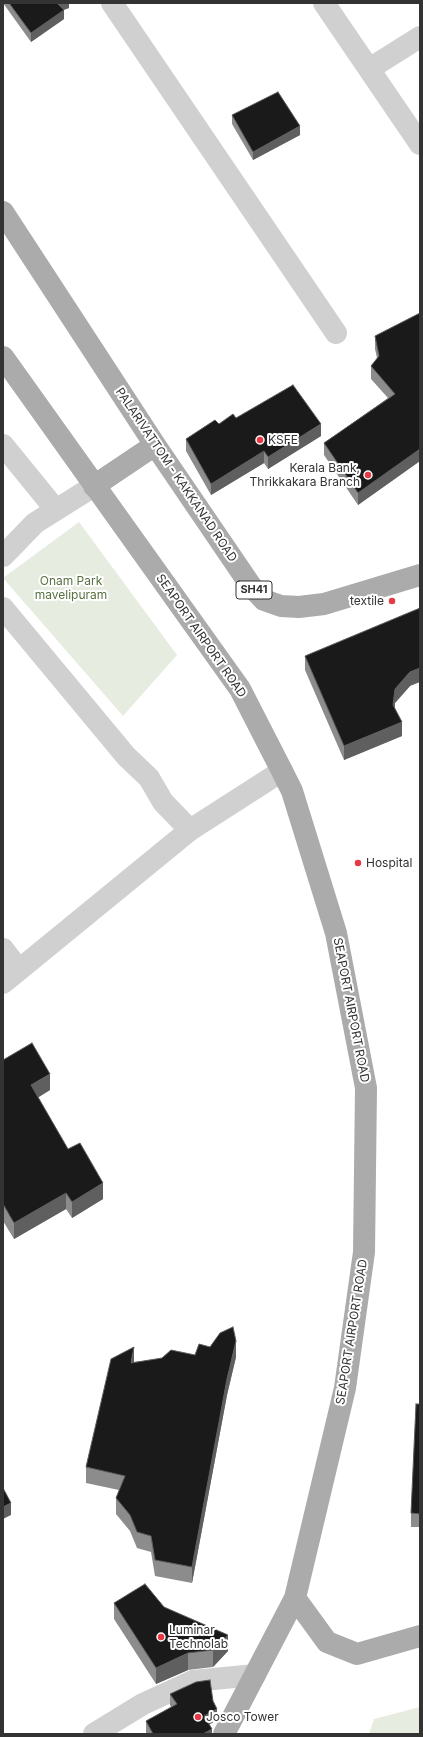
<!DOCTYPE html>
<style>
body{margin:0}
#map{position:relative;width:423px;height:1737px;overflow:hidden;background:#fff;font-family:Inter,sans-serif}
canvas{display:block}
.frame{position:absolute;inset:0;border:4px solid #333;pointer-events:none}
</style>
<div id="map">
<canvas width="423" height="1737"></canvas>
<div class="frame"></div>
</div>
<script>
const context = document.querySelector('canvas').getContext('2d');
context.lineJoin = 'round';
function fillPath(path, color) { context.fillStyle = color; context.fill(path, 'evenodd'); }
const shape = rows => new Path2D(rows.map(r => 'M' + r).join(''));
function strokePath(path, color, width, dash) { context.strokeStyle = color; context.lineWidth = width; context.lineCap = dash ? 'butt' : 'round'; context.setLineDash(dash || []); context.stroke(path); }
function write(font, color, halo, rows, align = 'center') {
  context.font = font + ' Inter,sans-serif'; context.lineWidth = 4; context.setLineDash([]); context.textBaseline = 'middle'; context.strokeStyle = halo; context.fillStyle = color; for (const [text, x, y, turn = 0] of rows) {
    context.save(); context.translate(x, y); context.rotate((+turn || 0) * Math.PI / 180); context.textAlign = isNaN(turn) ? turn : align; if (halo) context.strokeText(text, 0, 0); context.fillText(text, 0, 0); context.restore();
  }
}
const green = shape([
 [79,522,177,655,123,716,3,578],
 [420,1707,420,1734,369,1734,374,1719]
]);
const minor = shape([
 [112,3,336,333],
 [324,3,420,144],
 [369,69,420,37],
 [3,445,56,510],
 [3,556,35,523,94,486],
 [3,608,126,756,149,778,163,802,190,830],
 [3,949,19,970],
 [3,983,190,830,282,771],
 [94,1734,143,1704,193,1681,255,1675]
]);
const major = shape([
 [3,212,155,445,251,586,264,600,281,606,299,607,324,604,420,575],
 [3,357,240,689,282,771,292,791,336,933,366,1088,364,1252,345,1388,295,1598,224,1734],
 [94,486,155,445],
 [295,1598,327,1642,357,1654,420,1636]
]);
const wall = shape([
 [3,3,69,3,69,8,64,10,64,19,31,42],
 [232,115,300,135,253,160,232,124],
 [375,336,420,461,358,505,324,455,324,443,388,398,371,379,371,366,377,358,375,349],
 [236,418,321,436,268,469,264,463,211,495,186,451,186,439,219,424],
 [305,656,410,686,395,703,395,708,402,736,344,760,305,670],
 [3,1060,50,1090,38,1097,68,1149,103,1199,72,1218,66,1209,14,1239,3,1221],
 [195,1355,236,1357,227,1395,192,1583,155,1576,151,1552,137,1548,130,1531,116,1514,116,1498,119,1490,86,1483,86,1467,134,1362],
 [420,1404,420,1527,411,1527,411,1513],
 [114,1603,164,1607,228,1651,213,1667,188,1670,156,1684,114,1619],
 [170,1694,213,1701,217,1720,209,1725,212,1734,146,1734,146,1721,171,1707,170,1705]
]);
const shadedWall = shape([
 [57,3,69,3,69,8,57,12],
 [64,10,64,19,31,42,31,33],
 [300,126,300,135,253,160,253,152],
 [321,424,321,436,268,469,268,457],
 [420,449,420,461,358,505,358,493],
 [264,451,264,463,211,495,211,484],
 [420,668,420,682,410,686,395,703,393,719,393,705,395,689,410,672],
 [402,722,402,736,344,760,344,746],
 [50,1074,50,1090,31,1102,31,1085],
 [103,1183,103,1199,72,1218,72,1202],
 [66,1193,66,1209,14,1239,14,1223],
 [236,1341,236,1357,227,1395,192,1583,192,1567,227,1379],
 [134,1347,134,1363,131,1363],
 [11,1503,11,1515,3,1519,3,1507],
 [228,1635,228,1651,213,1667,213,1650],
 [188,1653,188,1670,156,1684,156,1668],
 [217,1709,217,1720,204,1727,204,1716],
 [212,1729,212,1734,203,1734]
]);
const building = shape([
 [9,3,59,3,57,3,64,10,31,33,9,3],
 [278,92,300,126,253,152,232,115,278,92],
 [420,313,420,449,358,493,324,443,395,394,371,366,379,356,375,336,420,313],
 [293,385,321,424,268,457,264,451,211,484,186,439,215,420,219,424,233,414,236,418,293,385],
 [420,608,420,668,410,672,395,689,393,705,402,722,344,746,305,656,420,608],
 [32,1043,50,1074,31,1085,68,1149,80,1143,103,1183,72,1202,66,1193,14,1223,3,1204,3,1060,32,1043],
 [233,1327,236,1341,227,1379,192,1567,155,1560,151,1536,137,1532,130,1515,116,1498,125,1476,86,1467,111,1359,134,1347,131,1363,162,1358,171,1350,195,1355,199,1344,210,1347,220,1333,233,1327],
 [416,1404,420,1404,420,1514,411,1513,416,1404],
 [3,1488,11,1503,3,1507,3,1488],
 [145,1584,164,1607,228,1635,213,1650,188,1653,156,1668,114,1603,145,1584],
 [210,1680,213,1701,217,1709,204,1716,212,1729,203,1734,153,1734,146,1721,177,1704,170,1694,196,1682,210,1680]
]);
const markers = [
 [260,440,4,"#e63946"],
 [368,475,4,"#e63946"],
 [392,601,4,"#e63946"],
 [358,863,4,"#e63946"],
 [161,1637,4,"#e63946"],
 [198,1717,4,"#e63946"]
];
const shields = [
 [254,590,36]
];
const shieldNames = [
 ["SH41",254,590]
];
const poiNames = [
 ["KSFE",268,440],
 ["Kerala Bank,",360,468,"right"],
 ["Thrikkakara Branch",360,482,"right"],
 ["textile",384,601,"right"],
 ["Hospital",366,863],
 ["Luminar",169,1630],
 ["Technolab",169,1644],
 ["Josco Tower",206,1717]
];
const streetNames = [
 ["PALARIVATTOM - KAKKANAD ROAD",176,475,56],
 ["SEAPORT AIRPORT ROAD",201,636,55],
 ["SEAPORT AIRPORT ROAD",351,1010,79],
 ["SEAPORT AIRPORT ROAD",352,1332,-81]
];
const parkNames = [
 ["Onam Park",71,581],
 ["mavelipuram",71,595]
];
fillPath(green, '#e6ecdf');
strokePath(minor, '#d0d0d0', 22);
strokePath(major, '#ababab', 22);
fillPath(wall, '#8c8c8c');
fillPath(shadedWall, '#5f5f5f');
fillPath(building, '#1a1a1a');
strokePath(building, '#5f5f5f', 1);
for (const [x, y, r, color] of markers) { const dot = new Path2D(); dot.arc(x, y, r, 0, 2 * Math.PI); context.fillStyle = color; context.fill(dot); strokePath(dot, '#fff', 1.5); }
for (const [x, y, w] of shields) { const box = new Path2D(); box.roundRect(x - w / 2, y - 9, w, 18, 3); context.fillStyle = '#fff'; context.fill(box); strokePath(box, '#333', 1); }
write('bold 11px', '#333', null, shieldNames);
write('12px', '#333', '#fff', poiNames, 'left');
write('12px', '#333', '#fff', streetNames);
write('12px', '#56703f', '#fff', parkNames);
</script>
